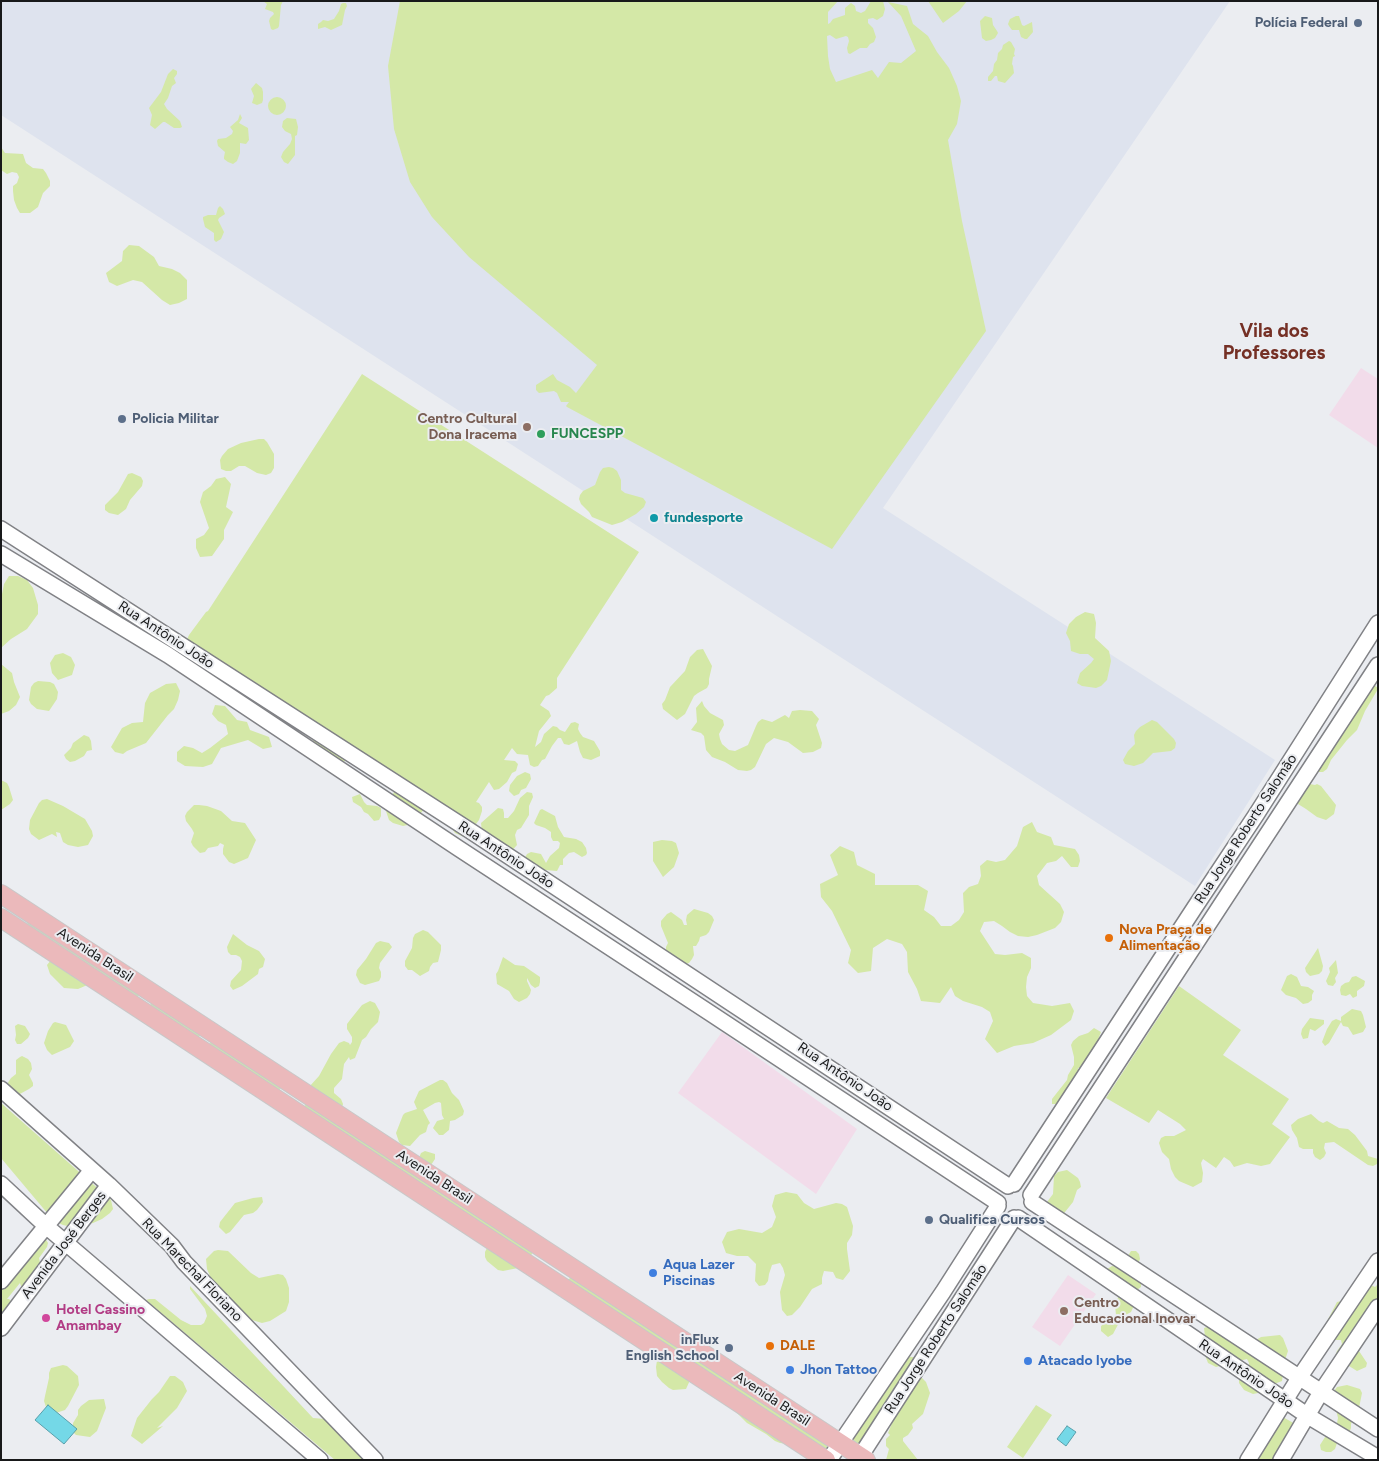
<!DOCTYPE html>
<meta charset="utf-8">
<style>
body{margin:0}
#map{position:relative;width:1379px;height:1461px;overflow:hidden;background:#ebedf1;font-family:Figtree,sans-serif}
canvas{display:block}
.frame{position:absolute;inset:0;border:2px solid #18191a;pointer-events:none}
</style>
<div id="map">
<canvas width="1379" height="1461"></canvas>
<div class="frame"></div>
</div>
<script>
const context = document.querySelector('canvas').getContext('2d');
context.lineJoin = 'round';
function fillPath(path, color) { context.fillStyle = color; context.fill(path, 'evenodd'); }
const shape = rows => new Path2D(rows.map(r => 'M' + r).join(''));
function strokePath(path, color, width, dash) { context.strokeStyle = color; context.lineWidth = width; context.lineCap = dash ? 'butt' : 'round'; context.setLineDash(dash || []); context.stroke(path); }
function write(font, color, halo, rows, align = 'center') {
  context.font = font + ' Figtree,sans-serif'; context.lineWidth = 4; context.setLineDash([]); context.textBaseline = 'middle'; context.strokeStyle = halo; context.fillStyle = color; for (const [text, x, y, turn = 0] of rows) {
    context.save(); context.translate(x, y); context.rotate((+turn || 0) * Math.PI / 180); context.textAlign = isNaN(turn) ? turn : align; if (halo) context.strokeText(text, 0, 0); context.fillText(text, 0, 0); context.restore();
  }
}
const built = shape([
 [1,1,1230,1,883,508,1275,760,1195,886,1,115]
]);
const education = shape([
 [1361,368,1378,379,1378,448,1329,415],
 [722,1032,857,1129,816,1194,678,1093],
 [1068,1275,1096,1294,1060,1346,1032,1327]
]);
const green = shape([
 [263,1,283,1,281,5,279,26,278,28,273,30,271,29,269,21,270,18,274,14,273,12,265,9,267,4],
 [400,1,838,1,828,12,828,24,830,23,833,19,845,15,845,8,851,3,855,6,856,11,861,13,865,11,871,1,883,1,885,9,883,16,877,20,873,18,868,19,868,23,873,28,876,37,874,42,870,44,867,48,860,48,850,54,848,53,847,48,849,41,848,37,846,36,836,39,830,35,827,36,828,56,830,69,836,82,872,70,878,78,889,62,901,63,916,51,901,16,888,2,907,6,913,24,928,36,937,52,949,68,957,86,961,101,957,124,948,140,962,221,986,331,832,549,567,407,566,406,569,402,561,402,557,393,554,391,539,393,536,390,536,385,553,374,557,380,570,387,576,393,597,365,469,257,432,217,410,182,394,129,388,66],
 [928,1,967,1,959,11,943,23],
 [343,3,346,3,347,6,345,10,342,25,331,30,325,27,318,29,318,24,321,22,323,20,328,21,334,19,339,11,341,4],
 [985,16,992,18,993,25,997,31,998,33,995,38,991,40,986,41,982,38,980,21],
 [1016,16,1019,16,1022,25,1024,26,1032,22,1033,32,1027,39,1025,39,1021,37,1019,30,1012,30,1009,26,1008,24,1010,19],
 [1009,41,1011,42,1015,49,1014,54,1015,56,1013,57,1012,64,1013,66,1014,73,1005,83,998,81,997,76,995,76,991,81,988,81,988,77,993,71,994,64,997,60,998,53,1002,49,1003,45],
 [173,69,177,71,177,74,174,78,176,83,172,86,168,98,164,104,167,109,180,121,182,127,180,128,174,128,165,122,163,122,155,129,150,125,152,115,149,108,161,92,168,74],
 [256,83,262,88,263,92,263,100,262,103,257,105,252,103,254,96,251,89],
 '268 106a9 9 0 1 1 18 0a9 9 0 1 1-18 0Z',
 [240,114,242,118,239,123,248,128,249,140,246,144,240,143,240,153,237,161,233,164,228,162,224,159,224,157,225,152,218,146,217,141,218,139,226,138,232,134,233,131,230,127,238,120],
 [287,118,296,119,298,127,297,135,295,136,295,155,288,164,284,162,281,157,283,152,290,144,292,139,291,134,285,131,282,127,283,121],
 [1,147,5,153,23,154,26,163,33,168,43,169,46,173,50,181,50,186,43,193,38,207,30,213,20,213,17,208,14,200,13,191,13,186,17,183,19,177,17,173,12,172,7,174,1,170],
 [220,206,223,209,225,214,219,218,218,220,224,232,221,239,216,242,214,240,214,233,205,227,203,219,203,217,208,215,216,215,218,208],
 [129,245,139,246,154,257,159,266,172,269,180,273,187,280,187,299,179,303,170,305,162,300,142,282,133,280,117,286,109,282,106,273,122,261,123,251],
 [362,374,639,552,557,678,557,688,549,695,546,696,540,705,549,711,551,716,539,731,535,747,541,742,544,734,553,726,557,727,560,730,565,732,571,723,575,722,579,724,578,729,580,733,583,737,594,741,600,751,600,756,591,760,583,758,580,752,577,741,569,745,564,744,561,738,558,738,552,746,545,759,542,760,538,766,534,767,530,765,528,755,517,754,512,748,504,760,515,761,518,764,516,771,512,773,507,782,499,789,494,790,489,782,476,802,479,803,482,807,482,811,479,820,476,824,476,829,469,836,464,837,455,833,447,821,425,808,412,824,403,826,393,823,389,820,386,811,387,806,392,798,395,788,348,758,345,761,335,765,317,747,309,733,185,644,189,635,206,612,208,611],
 [259,439,264,439,267,442,274,454,274,468,271,473,266,475,257,473,245,466,239,466,231,471,226,471,221,469,220,460,222,456,228,449,241,443],
 [609,467,613,468,617,471,621,480,621,490,625,493,643,498,646,502,644,507,636,514,622,522,612,525,592,517,589,512,581,504,579,499,580,495,583,491,595,485,600,472,603,468],
 [132,473,141,477,143,481,142,486,130,500,126,509,118,515,109,513,105,510,105,505,118,492,128,474],
 [225,477,231,484,226,507,233,512,224,530,224,539,212,556,200,557,196,548,196,539,204,535,209,528,200,502,203,492,211,486,216,479],
 [9,576,18,576,27,580,33,588,38,605,38,614,27,629,11,639,1,648,1,599,4,584],
 [1085,612,1094,614,1096,623,1095,638,1109,651,1111,661,1107,680,1101,686,1096,688,1082,686,1077,683,1080,673,1091,663,1094,659,1088,654,1080,654,1071,651,1070,641,1066,633,1069,624,1076,617],
 [703,649,712,666,709,679,709,684,707,688,698,693,694,696,685,714,677,720,663,709,662,704,665,700,670,687,685,671,690,657,697,650],
 [63,653,71,657,75,665,72,675,58,680,52,673,50,663,55,655],
 [1,664,12,673,14,682,20,697,16,705,9,711,1,714],
 [38,681,50,682,54,684,58,692,57,699,49,711,37,709,31,704,29,700,31,687,34,683],
 [1370,682,1378,688,1378,689,1365,711,1357,730,1347,740,1331,760,1327,769,1323,772,1319,772,1318,767,1333,749,1339,736],
 [176,683,180,691,178,700,174,709,168,715,146,743,127,751,123,754,115,752,111,747,122,728,132,723,143,722,145,703,150,693,166,684],
 [702,701,704,706,710,713,723,720,724,725,719,734,720,739,722,744,729,750,735,751,748,745,756,726,758,722,762,719,772,722,785,715,789,718,792,711,800,710,812,711,819,719,816,725,822,743,821,748,813,752,803,753,788,742,774,738,766,744,755,767,751,770,747,771,738,770,725,762,712,757,706,750,704,736,701,733,691,730,697,722,696,708],
 [215,705,225,706,237,720,247,722,250,730,269,737,272,747,263,749,248,740,221,748,212,764,203,767,185,766,177,761,177,752,184,746,193,748,202,753,210,748,228,734,226,725,218,721,212,714],
 [1152,720,1157,722,1174,739,1176,743,1175,748,1171,751,1153,753,1143,763,1134,766,1125,764,1123,760,1128,751,1135,744,1134,735,1136,731,1140,727],
 [84,735,89,737,91,741,92,750,87,751,84,756,75,761,70,762,66,759,64,755,71,748,73,743],
 [525,772,530,774,531,779,526,788,521,790,519,794,514,796,509,791,510,785,517,776],
 [1,780,7,783,9,787,13,800,10,804,1,810],
 [1305,783,1315,785,1317,784,1321,786,1336,805,1334,814,1326,820,1317,817,1306,809,1298,804,1295,801],
 [527,792,532,793,533,797,529,806,529,815,521,828,517,830,515,835,517,845,507,856,482,832,481,823,498,808,503,809,504,813,504,818,508,818,514,811,520,798],
 [360,794,364,802,367,805,377,806,381,808,381,816,379,820,374,821,368,814,364,812,361,807,353,802,352,797],
 [47,799,63,806,85,819,92,831,93,836,88,845,78,847,68,845,63,842,60,833,56,832,57,837,52,834,39,840,31,834,29,829,30,820,39,803,42,800],
 [194,805,199,805,207,806,221,811,232,821,245,823,256,840,248,858,234,864,229,862,223,854,223,849,224,845,220,843,218,846,208,848,205,852,200,853,193,846,191,842,194,833,192,829,186,821,185,816,187,812],
 [542,809,555,816,558,827,564,837,576,839,582,842,586,848,587,853,586,855,582,857,574,852,569,853,563,859,563,865,560,865,557,871,545,870,542,875,520,867,527,854,531,852,541,854,546,863,550,856,559,848,560,843,558,841,553,841,551,837,551,832,545,828,536,825,534,823,540,810],
 [1032,822,1037,832,1051,837,1054,845,1075,849,1079,855,1080,861,1078,867,1071,867,1062,856,1056,861,1047,863,1037,876,1039,885,1060,904,1064,912,1061,922,1055,928,1037,935,1028,937,1018,936,1010,932,1002,926,994,921,984,922,980,931,995,954,1005,955,1022,953,1031,958,1031,968,1027,977,1026,987,1027,996,1033,1003,1052,1006,1070,1003,1074,1011,1071,1020,1051,1035,1033,1043,1014,1046,997,1053,985,1039,993,1021,990,1012,982,1007,963,1001,955,996,951,987,940,1003,921,1001,917,989,908,972,907,952,902,944,887,939,873,948,871,971,858,973,848,963,851,950,832,911,821,897,820,884,838,875,830,855,840,846,854,852,857,865,875,874,875,885,918,885,928,891,924,910,934,917,941,926,951,926,959,920,964,912,963,893,969,887,978,884,981,876,980,866,987,860,996,862,1005,860,1017,846,1023,827],
 [662,840,672,841,676,843,679,853,674,867,663,877,653,861,653,842],
 [694,909,708,913,712,916,714,920,709,932,706,935,700,937,699,941,696,946,693,946,694,955,692,959,689,963,680,966,666,957,666,947,668,943,661,926,661,921,667,914,671,912,682,920,684,925,687,925,686,920,687,915],
 [28,921,139,994,138,997,92,983,78,989,64,988,50,974,47,965,59,950,27,925],
 [423,930,428,932,441,945,441,950,438,962,433,963,430,967,429,971,420,976,412,970,408,970,405,966,405,961,412,948,413,938,415,934],
 [233,934,247,945,259,951,265,959,263,967,259,969,258,974,242,986,233,990,230,986,231,981,241,970,242,961,240,957,236,955,231,955,228,952,227,947],
 [380,941,389,943,392,947,380,963,379,968,381,972,381,977,379,981,365,985,360,983,356,975,357,970,366,959,376,943],
 [1318,948,1323,966,1322,971,1319,974,1310,976,1306,972,1305,968],
 [503,957,515,965,524,966,540,977,540,982,539,986,535,988,531,985,527,978,527,981,531,990,530,994,527,998,519,1002,514,999,509,991,497,984,496,974,498,971],
 [1336,960,1338,973,1335,978,1336,982,1333,986,1328,985,1326,981,1330,972,1329,968],
 [1291,974,1297,977,1301,986,1308,987,1314,991,1312,995,1312,1000,1308,1003,1303,1004,1296,998,1286,995,1281,990,1287,976],
 [1356,976,1365,981,1364,986,1357,991,1357,996,1353,998,1350,994,1346,996,1341,995,1340,990,1341,986,1345,983,1349,982,1352,977],
 [1179,986,1241,1030,1223,1055,1289,1099,1272,1124,1290,1137,1270,1164,1261,1166,1247,1163,1234,1167,1230,1161,1224,1157,1216,1168,1203,1159,1201,1163,1203,1173,1202,1182,1193,1187,1179,1181,1175,1177,1171,1169,1169,1159,1162,1152,1159,1143,1161,1138,1165,1136,1174,1136,1186,1130,1180,1124,1158,1110,1149,1123,1106,1098],
 [370,1001,375,1003,380,1012,378,1022,371,1029,366,1037,362,1040,355,1058,350,1060,349,1057,344,1064,342,1079,334,1088,334,1093,341,1099,343,1104,342,1108,419,1158,421,1153,425,1151,435,1154,435,1159,429,1168,533,1251,531,1256,523,1267,503,1271,498,1270,487,1261,485,1257,485,1252,487,1248,304,1107,306,1104,309,1087,319,1076,331,1054,339,1043,344,1041,349,1043,350,1045,352,1042,352,1037,347,1029,347,1024,350,1020,362,1005],
 [154,1002,201,1034,199,1037,198,1038,150,1008,150,1005],
 [1352,1009,1361,1011,1363,1015,1366,1027,1363,1032,1353,1035,1348,1027,1343,1026,1341,1022,1329,1043,1325,1046,1322,1042,1327,1029,1332,1021,1336,1019,1341,1021,1341,1017],
 [1310,1018,1324,1020,1324,1024,1315,1031,1310,1029,1308,1038,1303,1039,1301,1034,1302,1029],
 [55,1022,66,1025,74,1041,70,1047,52,1055,47,1050,44,1043,48,1031,53,1023],
 [18,1024,25,1026,30,1034,28,1038,21,1044,17,1044,15,1040,16,1035,15,1026],
 [1094,1028,1101,1032,1095,1048,1084,1067,1078,1068,1078,1073,1064,1094,1059,1104,1052,1104,1052,1099,1067,1080,1068,1075,1074,1065,1074,1057,1071,1045,1073,1041,1079,1036,1088,1033],
 [211,1042,281,1087,279,1091,209,1045],
 [22,1056,28,1059,31,1063,32,1069,29,1075,33,1083,33,1086,29,1089,18,1095,8,1086,7,1084,11,1078,16,1074,16,1060,20,1057],
 [440,1080,443,1080,447,1083,452,1093,459,1100,464,1111,463,1115,455,1120,450,1121,449,1130,443,1135,439,1135,433,1128,437,1121,444,1119,442,1115,441,1103,439,1102,435,1103,423,1110,430,1123,428,1125,426,1132,420,1135,410,1146,402,1145,399,1142,396,1133,403,1115,405,1113,417,1109,414,1102,419,1091],
 [1,1103,111,1200,113,1209,110,1213,102,1219,93,1223,72,1227,63,1225,56,1222,48,1214,1,1158],
 [1311,1114,1319,1121,1323,1123,1327,1121,1339,1128,1348,1129,1355,1135,1367,1151,1368,1156,1378,1159,1377,1164,1373,1166,1368,1165,1334,1142,1325,1143,1324,1148,1326,1153,1324,1157,1320,1160,1315,1157,1313,1153,1313,1149,1303,1149,1299,1147,1297,1138,1292,1130,1291,1125,1298,1119],
 [1067,1170,1078,1178,1080,1182,1081,1187,1077,1190,1073,1202,1061,1217,1047,1206,1047,1202,1053,1194,1054,1176,1058,1172],
 [786,1192,797,1194,804,1203,814,1209,836,1203,842,1204,847,1207,853,1226,852,1235,847,1243,847,1249,850,1271,843,1280,836,1278,833,1272,824,1271,822,1278,822,1284,812,1289,800,1307,792,1315,787,1316,782,1310,780,1292,785,1275,783,1268,780,1263,772,1265,769,1274,768,1281,765,1285,759,1286,755,1281,756,1264,748,1256,737,1256,726,1253,722,1242,727,1232,739,1229,762,1233,772,1227,776,1217,772,1206,775,1195],
 [262,1197,263,1202,257,1210,253,1213,244,1215,230,1232,226,1234,219,1227,220,1222,235,1203,253,1198],
 [45,1238,48,1243,47,1247,39,1258,41,1267,26,1287,21,1286,20,1283,7,1299,9,1299,16,1306,3,1314,1,1307,1,1283],
 [218,1250,228,1251,251,1273,259,1278,278,1274,283,1275,286,1279,289,1288,289,1302,286,1311,270,1321,262,1323,252,1320,245,1313,234,1305,220,1287,212,1281,207,1269,206,1259,214,1251],
 [1131,1251,1136,1251,1139,1254,1140,1259,1136,1268,1141,1281,1141,1287,1137,1290,1137,1299,1131,1312,1122,1317,1113,1334,1108,1337,1101,1331,1101,1326,1116,1315,1115,1305,1120,1292,1104,1271,1112,1266,1121,1267],
 [572,1277,827,1444,828,1446,826,1449,780,1443,775,1441,766,1434,747,1423,735,1411,725,1405,723,1399,707,1393,691,1378,686,1389,673,1390,669,1388,662,1382,657,1376,656,1367,658,1354,567,1280],
 [1378,1284,1378,1304,1357,1348,1367,1363,1366,1367,1357,1371,1349,1366,1347,1362,1337,1361,1335,1356,1337,1351,1342,1344,1341,1340,1331,1340,1323,1333,1324,1327,1337,1302,1357,1297,1367,1287,1371,1285,1375,1287],
 [190,1286,313,1418,325,1419,364,1460,335,1460,146,1300,149,1299,155,1299,181,1320,191,1325,201,1325,204,1323,207,1316,205,1309,190,1289],
 [1213,1325,1253,1344,1256,1340,1261,1337,1280,1335,1283,1338,1288,1351,1285,1360,1282,1381,1269,1386,1258,1393,1253,1394,1244,1390,1239,1383,1239,1378,1249,1368,1249,1363,1247,1359,1216,1367,1208,1363,1203,1350,1205,1337,1204,1328],
 [905,1356,919,1358,918,1374,926,1382,930,1393,923,1414,912,1424,913,1428,908,1435,903,1438,903,1441,918,1460,886,1460,889,1449,886,1446,886,1439,890,1435,888,1433,894,1418,859,1449,854,1442,854,1434],
 [63,1365,67,1366,78,1376,79,1385,68,1406,65,1410,56,1413,47,1410,44,1401,45,1396,49,1378,49,1373,51,1368],
 [170,1376,175,1376,183,1382,187,1391,177,1408,157,1428,163,1426,142,1444,131,1436,137,1418,152,1399,159,1392],
 [1347,1385,1360,1389,1362,1393,1358,1413,1353,1419,1351,1424,1351,1428,1349,1433,1338,1440,1335,1449,1331,1452,1326,1452,1321,1450,1320,1445,1327,1434,1337,1423,1338,1418,1333,1396,1334,1391,1337,1387],
 [104,1399,106,1408,97,1431,90,1437,76,1435,73,1432,73,1423,78,1415,78,1410,81,1406,89,1400],
 [1036,1405,1052,1415,1023,1458,1007,1447],
 [1281,1416,1297,1425,1283,1460,1261,1460,1256,1455]
]);
const water = shape([
 [48,1405,77,1429,64,1444,35,1420,48,1405],
 [1067,1426,1076,1432,1066,1446,1057,1439,1067,1426]
]);
const secondary = shape([
 [1,529,469,830,1008,1186],
 [1,554,168,655,458,848,710,1013,998,1203],
 [1,1089,109,1185,172,1246,184,1262,375,1460],
 [1,1184,46,1226,320,1460],
 [1014,1184,1195,907,1256,815,1378,623],
 [1031,1195,1378,665],
 [1032,1202,1378,1429],
 [1018,1218,1308,1416,1378,1458],
 [1,1281,92,1170],
 [1,1328,109,1185],
 [829,1460,943,1292,998,1206],
 [858,1460,1014,1218],
 [1248,1460,1299,1378,1378,1261],
 [1281,1460,1321,1392,1378,1307]
]);
const primary = shape([
 [1,894,866,1460],
 [1,918,826,1460]
]);
const markers = [
 [1358,23,5,"#5c6f8a"],
 [122,419,5,"#5c6f8a"],
 [527,427,5,"#8d6e63"],
 [541,434,5,"#2e9e5b"],
 [654,518,5,"#0f9aa8"],
 [1109,938,5,"#e8710a"],
 [929,1220,5,"#5c6f8a"],
 [653,1273,5,"#3f7fe0"],
 [1064,1311,5,"#8d6e63"],
 [46,1318,5,"#d1479c"],
 [770,1346,5,"#e8710a"],
 [729,1348,5,"#5c6f8a"],
 [1028,1361,5,"#3f7fe0"],
 [790,1370,5,"#3f7fe0"]
];
const serviceNames = [
 ["Polícia Federal",1348,23],
 ["Policia Militar",132,419,"left"],
 ["Qualifica Cursos",939,1220,"left"],
 ["inFlux",719,1340],
 ["English School",719,1356]
];
const educationNames = [
 ["Centro Cultural",517,419],
 ["Dona Iracema",517,435],
 ["Centro",1074,1303,"left"],
 ["Educacional Inovar",1074,1319,"left"]
];
const leisureNames = [
 ["FUNCESPP",551,434]
];
const cultureNames = [
 ["fundesporte",664,518]
];
const streetNames = [
 ["Rua Antônio João",166,635,33],
 ["Rua Jorge Roberto Salomão",1246,829,-57],
 ["Rua Antônio João",506,855,33],
 ["Avenida Brasil",95,955,33],
 ["Rua Antônio João",845,1077,34],
 ["Avenida Brasil",434,1177,33],
 ["Avenida José Berges",64,1245,-53],
 ["Rua Marechal Floriano",192,1270,46],
 ["Rua Jorge Roberto Salomão",936,1339,-57],
 ["Rua Antônio João",1246,1374,34],
 ["Avenida Brasil",772,1399,33]
];
const foodNames = [
 ["Nova Praça de",1119,930],
 ["Alimentação",1119,946],
 ["DALE",780,1346]
];
const shopNames = [
 ["Aqua Lazer",663,1265],
 ["Piscinas",663,1281],
 ["Atacado Iyobe",1038,1361],
 ["Jhon Tattoo",800,1370]
];
const hotelNames = [
 ["Hotel Cassino",56,1310],
 ["Amambay",56,1326]
];
const districtNames = [
 ["Vila dos",1274,331],
 ["Professores",1274,353]
];
fillPath(built, '#dee3ee');
fillPath(education, '#f2dcea');
fillPath(green, '#d4e8a7');
fillPath(water, '#74d8e7');
strokePath(water, '#589faa', 1);
strokePath(secondary, '#818286', 18);
strokePath(primary, '#c8c8c8', 20);
strokePath(secondary, '#fff', 15);
strokePath(primary, '#ebb9bb', 18);
for (const [x, y, r, color] of markers) { const dot = new Path2D(); dot.arc(x, y, r, 0, 2 * Math.PI); context.fillStyle = color; context.fill(dot); strokePath(dot, '#ebedf1', 2); }
write('bold 14px', '#4e5e75', '#ebedf1', serviceNames, 'right');
write('bold 14px', '#785e54', '#ebedf1', educationNames, 'right');
write('bold 14px', '#27864d', '#ebedf1', leisureNames, 'left');
write('bold 14px', '#0d838f', '#ebedf1', cultureNames, 'left');
write('14px', '#18191a', '#ebedf1', streetNames);
write('bold 14px', '#c56008', '#ebedf1', foodNames, 'left');
write('bold 14px', '#366cbe', '#ebedf1', shopNames, 'left');
write('bold 14px', '#b23c85', '#ebedf1', hotelNames, 'left');
write('bold 19px', '#753025', '#ebedf1', districtNames);
</script>
